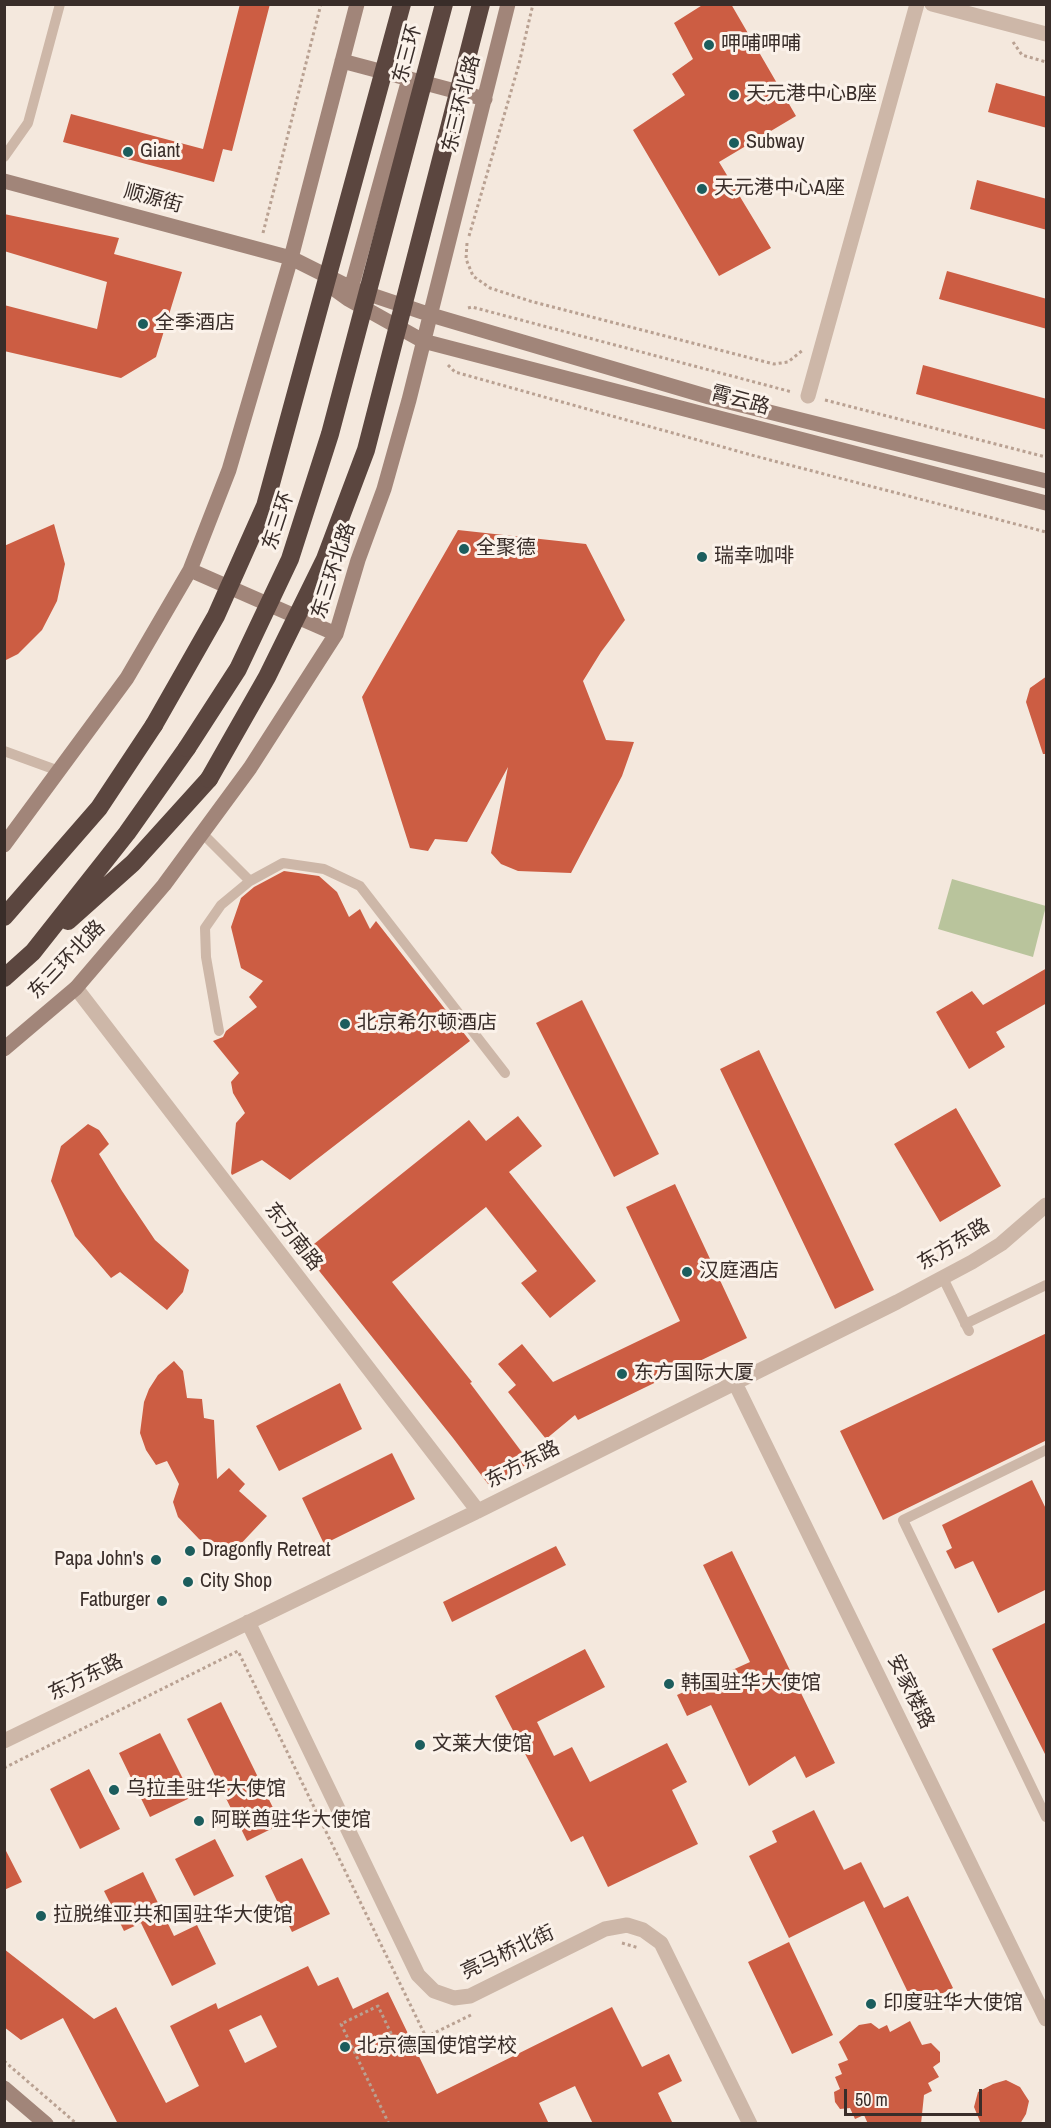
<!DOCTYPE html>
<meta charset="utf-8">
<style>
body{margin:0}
#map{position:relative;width:1051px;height:2128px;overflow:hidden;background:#f4e8dd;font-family:"Archivo Narrow",sans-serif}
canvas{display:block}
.frame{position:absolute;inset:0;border:6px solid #392d29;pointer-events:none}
.scale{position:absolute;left:844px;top:2089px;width:138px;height:27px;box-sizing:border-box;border:3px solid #392d29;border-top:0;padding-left:8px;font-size:18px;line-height:21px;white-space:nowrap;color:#392d29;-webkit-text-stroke:4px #fbf2ea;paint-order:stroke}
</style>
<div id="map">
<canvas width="1051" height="2128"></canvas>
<div class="frame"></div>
<div class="scale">50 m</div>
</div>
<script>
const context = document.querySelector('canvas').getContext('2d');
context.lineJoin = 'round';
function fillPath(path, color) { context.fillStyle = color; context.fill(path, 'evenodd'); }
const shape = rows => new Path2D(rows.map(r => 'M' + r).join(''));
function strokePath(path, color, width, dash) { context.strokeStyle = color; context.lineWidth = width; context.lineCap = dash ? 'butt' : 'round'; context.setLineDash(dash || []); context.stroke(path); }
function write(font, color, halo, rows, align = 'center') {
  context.font = font + ' "Archivo Narrow","Noto Sans SC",sans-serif'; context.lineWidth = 6; context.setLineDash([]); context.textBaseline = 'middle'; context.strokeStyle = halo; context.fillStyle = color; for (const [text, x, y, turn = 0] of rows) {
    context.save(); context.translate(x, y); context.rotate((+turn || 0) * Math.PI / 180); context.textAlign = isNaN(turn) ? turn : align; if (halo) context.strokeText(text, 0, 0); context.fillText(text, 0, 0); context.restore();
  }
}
const green = shape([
 [952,879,1046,906,1033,957,938,929]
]);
const building = shape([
 [240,4,270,4,232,151,223,149,214,182,63,142,71,114,203,149],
 [704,4,731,4,796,116,719,162,771,248,719,276,633,130,685,95,672,74,693,59,674,23],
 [996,83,1047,97,1047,128,988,112],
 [977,180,1047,199,1047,230,970,209],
 [4,214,119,238,114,254,182,272,156,357,121,378,4,351,4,305,97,329,107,282,4,251],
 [947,271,1047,299,1047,329,939,299],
 [923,365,1047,399,1047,430,916,394],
 [54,524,65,564,57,601,42,630,18,654,4,661,4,546],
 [458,530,586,544,625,620,601,652,583,681,606,740,634,742,622,776,571,873,518,871,501,864,491,853,508,767,467,842,435,839,428,851,410,848,362,697],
 [1047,676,1047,754,1043,754,1026,702,1030,688],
 [284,871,319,876,337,892,349,917,360,909,370,929,376,921,470,1041,290,1180,262,1160,232,1175,231,1173,236,1123,245,1113,233,1093,231,1082,239,1073,213,1041,223,1037,226,1031,257,1007,249,997,263,981,241,968,231,927,241,898,254,887],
 [1047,968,1047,1003,996,1032,1005,1047,969,1069,936,1012,972,991,983,1005],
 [582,1000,659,1154,614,1177,536,1023],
 [759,1050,874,1290,835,1309,720,1069],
 [956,1108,1001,1186,940,1222,894,1144],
 [518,1116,542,1146,509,1172,596,1281,550,1318,521,1283,537,1271,486,1207,392,1282,472,1382,470,1383,530,1463,488,1484,453,1438,304,1252,469,1120,486,1141],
 [88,1124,99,1130,109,1144,99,1154,122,1191,155,1240,189,1270,183,1292,167,1310,120,1272,111,1278,75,1236,51,1181,61,1146],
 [675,1184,747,1338,578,1420,575,1415,546,1439,508,1392,516,1385,498,1364,522,1344,553,1382,680,1321,626,1207],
 [1047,1333,1047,1440,883,1520,840,1431],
 [174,1361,183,1371,187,1398,202,1399,204,1418,214,1420,217,1479,229,1468,245,1484,239,1491,267,1516,235,1550,223,1550,210,1546,199,1539,178,1517,173,1502,179,1484,167,1461,156,1465,146,1450,140,1433,144,1402,149,1389,158,1375],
 [340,1383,362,1429,279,1471,256,1426],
 [392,1453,415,1499,324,1544,302,1498],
 [1032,1480,1047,1511,1047,1589,998,1613,973,1561,955,1569,946,1551,952,1548,942,1525],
 [556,1546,566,1565,452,1622,443,1602],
 [732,1551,835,1763,806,1778,795,1756,749,1786,711,1705,687,1716,677,1695,750,1662,703,1565],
 [1047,1622,1047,1758,992,1649],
 [585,1649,605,1687,537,1722,554,1756,572,1747,590,1782,667,1743,687,1782,672,1790,698,1844,608,1887,583,1836,571,1842,495,1696],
 [221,1702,281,1824,247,1841,187,1719],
 [160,1733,192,1797,150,1817,119,1753],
 [89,1769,120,1829,80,1849,50,1789],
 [814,1810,844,1870,861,1862,884,1908,908,1896,953,1988,915,2007,864,1901,789,1938,749,1856,777,1842,772,1831],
 [215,1839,234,1876,194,1896,175,1859],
 [4,1847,22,1882,4,1890],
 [302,1858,330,1914,292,1932,265,1876],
 [143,1872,174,1936,197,1925,216,1964,172,1986,141,1923,124,1931,104,1891],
 [789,1942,833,2035,792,2054,748,1962],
 [4,1949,94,2019,116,2007,166,2103,199,2086,170,2026,216,2003,218,2009,308,1966,318,1986,338,1977,353,2009,388,1992,437,2094,612,2007,642,2067,669,2054,682,2081,658,2093,673,2124,593,2124,575,2086,539,2103,549,2124,118,2124,63,2018,21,2040,4,2027],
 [261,2015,277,2047,245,2063,229,2030],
 [910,2021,922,2045,931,2043,940,2052,940,2062,933,2067,939,2077,928,2083,932,2091,924,2095,921,2124,868,2124,864,2115,855,2119,850,2108,840,2109,835,2102,834,2092,840,2089,835,2077,842,2074,838,2064,848,2060,839,2042,859,2025,871,2023,879,2029,887,2025,890,2032],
 [1006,2080,1020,2087,1029,2101,1026,2114,1020,2124,981,2124,974,2107,978,2092,993,2084]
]);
const path = shape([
 [1013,42,1022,55,1046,62],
 [263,233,321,4],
 [469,236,519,64,533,4],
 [467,243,466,259,473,276,490,288,530,301,774,364,788,362,803,350],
 [468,308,472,307,792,392],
 [448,365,455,372,755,456,1046,532],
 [825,400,1046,457],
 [4,1768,238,1651,426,2037,473,2014],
 [622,1943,639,1948],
 [4,2061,77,2124],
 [389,2124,341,2024,378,2006,398,2048]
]);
const lane = shape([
 [4,157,28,123,60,4],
 [4,751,59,771],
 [202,833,250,881,283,863,324,869,360,886,505,1073],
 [219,1031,206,957,205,928,221,905,250,881],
 [943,1278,969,1331],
 [965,1324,1046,1285],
 [1046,1450,903,1520,1046,1817]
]);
const street = shape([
 [932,4,1046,34],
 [808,396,917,4],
 [76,988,478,1511],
 [735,1383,1046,2019],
 [248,1622,418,1975,434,1991,454,1998,470,1996,605,1929,627,1925,643,1930,661,1943,750,2124],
 [4,1741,478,1511,897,1302,972,1262,1001,1244,1046,1205]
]);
const secondary = shape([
 [342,61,485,99],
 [4,181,291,258,351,288,431,315,709,397,1046,481],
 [330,286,348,299,423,341,1046,503],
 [349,296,409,79],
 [190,570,336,634],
 [4,845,127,678,190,570,229,470,291,258,357,4],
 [4,1049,76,988,164,885,250,768,336,634,358,560,384,489,409,400,508,4],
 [4,2088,46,2124]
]);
const highway = shape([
 [4,917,99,808,154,725],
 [68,921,133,863,209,779],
 [4,978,33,952,127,833,187,748]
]);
const highwayBridge = shape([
 [154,725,216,616,265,506,402,4],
 [187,748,238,669,290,559,330,434,444,4],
 [209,779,267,677,325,559,366,450,481,4]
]);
const markers = [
 [709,45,6,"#1c5d5d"],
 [734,95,6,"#1c5d5d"],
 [734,143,6,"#1c5d5d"],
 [128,152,6,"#1c5d5d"],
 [702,189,6,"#1c5d5d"],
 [143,324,6,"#1c5d5d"],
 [464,549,6,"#1c5d5d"],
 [702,557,6,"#1c5d5d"],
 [345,1024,6,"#1c5d5d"],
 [687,1272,6,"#1c5d5d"],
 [622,1374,6,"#1c5d5d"],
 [190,1551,6,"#1c5d5d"],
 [156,1560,6,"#1c5d5d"],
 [188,1582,6,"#1c5d5d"],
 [162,1601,6,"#1c5d5d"],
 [669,1684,6,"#1c5d5d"],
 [420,1745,6,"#1c5d5d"],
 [114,1790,6,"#1c5d5d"],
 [199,1821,6,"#1c5d5d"],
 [41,1916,6,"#1c5d5d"],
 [871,2004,6,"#1c5d5d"],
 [345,2047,6,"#1c5d5d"]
];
const poiNames = [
 ["呷哺呷哺",721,45],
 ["天元港中心B座",746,95],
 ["Subway",746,143],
 ["Giant",140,152],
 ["天元港中心A座",714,189],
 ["全季酒店",155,324],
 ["全聚德",476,549],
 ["瑞幸咖啡",714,557],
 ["北京希尔顿酒店",357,1024],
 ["汉庭酒店",699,1272],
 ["东方国际大厦",634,1374],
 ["Dragonfly Retreat",202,1551],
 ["Papa John's",144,1560,"right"],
 ["City Shop",200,1582],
 ["Fatburger",150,1601,"right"],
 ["韩国驻华大使馆",681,1684],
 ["文莱大使馆",432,1745],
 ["乌拉圭驻华大使馆",126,1790],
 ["阿联酋驻华大使馆",211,1821],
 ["拉脱维亚共和国驻华大使馆",53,1916],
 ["印度驻华大使馆",883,2004],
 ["北京德国使馆学校",357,2047]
];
const streetNames = [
 ["东三环",408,54,-75],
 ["东三环北路",462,104,-76],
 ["顺源街",153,199,15],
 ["霄云路",740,401,15],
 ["东三环",279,521,-72],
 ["东三环北路",334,571,-72],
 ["东三环北路",67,960,-46],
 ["东方南路",293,1237,52],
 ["东方东路",954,1245,-31],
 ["东方东路",523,1465,-27],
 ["东方东路",86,1678,-26],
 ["安家楼路",910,1692,64],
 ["亮马桥北街",508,1953,-25]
];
fillPath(green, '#b9c49c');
fillPath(building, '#cc5d43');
strokePath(path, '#b9a192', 3, [3, 3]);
strokePath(lane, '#cdb7a8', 10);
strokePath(street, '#cdb7a8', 15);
strokePath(secondary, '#a18579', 15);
strokePath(highway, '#5b463f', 18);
strokePath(highwayBridge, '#5b463f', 18);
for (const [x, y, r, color] of markers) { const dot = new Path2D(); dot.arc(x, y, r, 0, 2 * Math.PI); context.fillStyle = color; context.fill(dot); strokePath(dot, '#fbf2ea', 2); }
write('20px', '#392d29', '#fbf2ea', poiNames, 'left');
write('20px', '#392d29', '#fbf2ea', streetNames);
</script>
